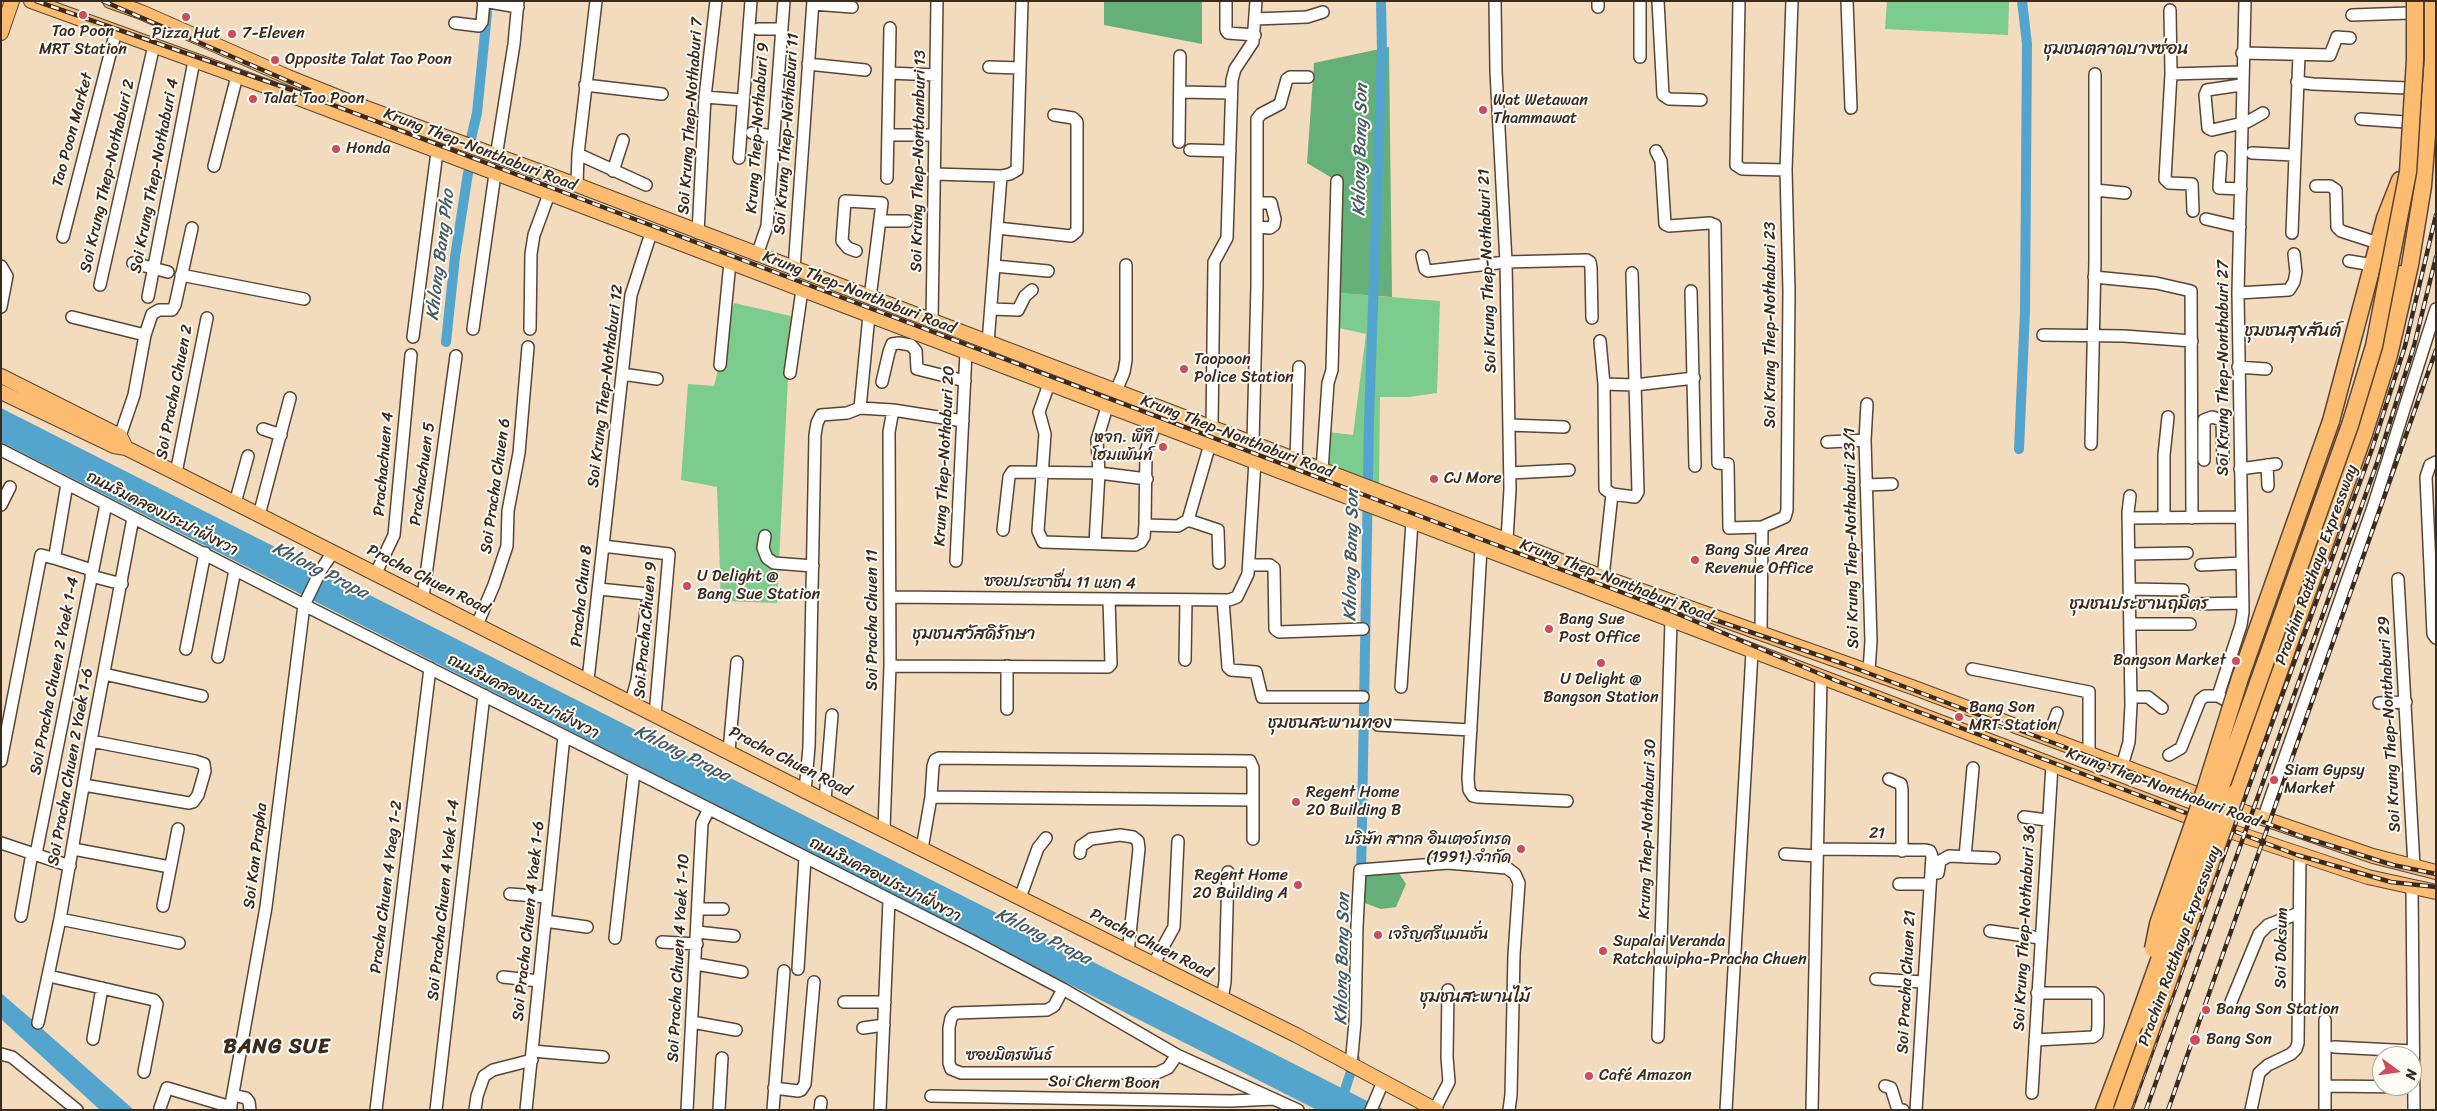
<!DOCTYPE html>
<meta charset="utf-8">
<style>
body{margin:0}
#map{position:relative;width:2437px;height:1111px;overflow:hidden;background:#f3dbbe;font-family:Sriracha,sans-serif}
canvas{display:block}
.frame{position:absolute;inset:0;border:2px solid #3b2a1e;pointer-events:none}
.north{position:absolute;left:2372px;top:1046px;width:50px;height:50px;box-sizing:border-box;background:#fdfcf7;border:1px solid #afa8a0;border-radius:50%;rotate:104deg;font-size:14px;font-weight:700;line-height:20px;text-align:center;color:#3b2a1e}
.north::after{content:'';display:block;margin:auto;width:18px;height:22px;background:#d1495b;clip-path:polygon(50% 0,100% 100%,50% 72%,0 100%)}
</style>
<div id="map">
<canvas width="2437" height="1111"></canvas>
<div class="frame"></div>
<div class="north">N</div>
</div>
<script>
const context = document.querySelector('canvas').getContext('2d');
context.lineJoin = 'round';
function fillPath(path, color) { context.fillStyle = color; context.fill(path, 'evenodd'); }
const shape = rows => new Path2D(rows.map(r => 'M' + r).join(''));
function strokePath(path, color, width, dash) { context.strokeStyle = color; context.lineWidth = width; context.lineCap = dash ? 'butt' : 'round'; context.setLineDash(dash || []); context.stroke(path); }
function write(font, color, halo, rows, align = 'center') {
  context.font = font + ' Sriracha,"Playpen Sans Thai",sans-serif'; context.lineWidth = 4; context.setLineDash([]); context.textBaseline = 'middle'; context.strokeStyle = halo; context.fillStyle = color; for (const [text, x, y, turn = 0] of rows) {
    context.save(); context.translate(x, y); context.rotate((+turn || 0) * Math.PI / 180); context.textAlign = isNaN(turn) ? turn : align; if (halo) context.strokeText(text, 0, 0); context.fillText(text, 0, 0); context.restore();
  }
}
const green = shape([
 [1887,1,2009,1,2008,35,1885,29],
 [1340,293,1440,301,1437,393,1409,397,1380,397,1379,488,1326,465,1328,432,1353,435,1366,334,1339,328],
 [734,303,791,316,777,603,721,601,717,487,681,480,688,384,714,386]
]);
const forest = shape([
 [1104,1,1202,1,1202,44,1104,25],
 [1389,47,1392,297,1340,293,1337,181,1307,163,1314,63],
 [1397,870,1406,884,1396,907,1381,909,1362,902,1364,871]
]);
const water = shape([
 [1,408,1385,1110,1317,1110,1,442],
 [1,993,30,1018,134,1110,100,1110,1,1019]
]);
const canal = shape([
 [470,143,477,113,487,13],
 [446,342,455,257,468,173],
 [2019,449,2025,311,2027,44,2022,1],
 [1361,877,1369,419,1382,52,1381,1],
 [1341,1102,1355,1059]
]);
const minor = shape([
 [483,1,518,7],
 [1226,1,1226,30,1228,33,1255,35],
 [1495,1,1496,71,1506,262,1510,489,1507,540],
 [1640,1,1640,57],
 [1658,1,1663,95,1669,99,1701,100],
 [1739,1,1736,165,1742,169,1786,170],
 [1847,1,1851,108],
 [2245,1,2238,293,2243,612,2241,625,2218,696,2249,713],
 [813,4,852,7],
 [1598,7,1598,1],
 [2170,10,2171,74],
 [2352,15,2409,13],
 [1255,19,1307,17,1323,12],
 [455,23,479,26,482,22,484,1],
 [758,29,782,29],
 [2242,53,2330,55,2337,37,2350,38],
 [808,64,865,70],
 [989,67,1020,68],
 [889,73,936,75],
 [2297,82,2313,84,2407,88],
 [585,85,662,94],
 [2241,85,2207,90,2205,95,2208,128,2212,130,2247,122,2263,113],
 [1180,92,1231,93],
 [705,97,743,100],
 [2361,119,2405,122],
 [752,133,773,136],
 [888,135,935,135],
 [1179,142,1180,56],
 [1190,150,1230,151],
 [1656,151,1661,161,1665,224,1669,226,1710,223,1715,225,1718,463,1728,464,1729,528,1762,527],
 [2252,153,2294,155],
 [578,154,646,185],
 [496,157,514,44,518,1],
 [2221,157,2219,188,2241,189],
 [739,158,751,1],
 [214,166,237,76],
 [613,171,623,140],
 [934,174,1001,176,1010,174,1017,170,1022,1],
 [887,178,890,28],
 [577,185,578,154,596,1],
 [2316,186,2330,186,2336,190,2337,227,2341,231,2378,243],
 [2095,190,2125,193],
 [2193,211,2192,184,2169,183,2165,179,2171,74,2241,72],
 [2206,219,2240,227],
 [880,221,907,221],
 [1257,227,1270,228,1274,225,1275,219,1271,203,1257,203],
 [997,228,1071,236,1077,231,1077,122,1073,118,1054,115],
 [698,233,705,97,716,1],
 [2292,233,2299,55],
 [63,237,116,31],
 [856,251,848,248,842,241,845,201,882,203,870,298],
 [757,255,767,226,784,1],
 [1422,256,1425,269,1428,271,1506,262,1587,260,1590,262,1591,268,1592,318],
 [2349,261,2373,265],
 [133,263,168,272],
 [1,266,7,276,1,307],
 [994,266,1048,271],
 [794,269,813,1],
 [181,275,304,299],
 [2094,277,2156,283,2191,291,2192,518],
 [100,285,154,45],
 [1691,291,1695,466],
 [2238,293,2289,290,2294,282,2296,272,2294,254],
 [148,297,194,61],
 [991,309,1018,310,1025,296,1032,290],
 [72,317,145,335],
 [932,321,937,1],
 [473,329,495,174],
 [530,329,531,254,534,235,549,194],
 [2043,335,2124,336,2192,341],
 [413,337,437,152],
 [1600,341,1604,384,1605,489,1612,494],
 [988,343,1001,176],
 [720,365,730,262],
 [2238,367,2266,369],
 [790,373,802,290],
 [622,374,657,379],
 [882,382,889,352,892,344,899,343,911,345,916,351,917,369,965,381],
 [1049,384,1039,412,1045,434,1038,531,1043,542,1135,545,1141,542,1144,537,1145,525,1146,451,1155,425],
 [1604,384,1635,385,1694,378],
 [1116,391,1124,372,1126,360,1126,265],
 [1867,404,1865,440,1871,641,1869,671],
 [860,408,869,315],
 [1509,425,1564,427],
 [1212,427,1214,262,1227,238,1232,80,1235,69,1253,42,1256,1],
 [263,429,281,435],
 [120,436,134,395,145,335,152,314,159,310,172,310,175,305,192,228],
 [1253,442,1257,285,1257,119,1261,114,1280,104,1287,79,1290,77,1308,77],
 [1827,442,1865,440],
 [2091,444,2095,260,2095,74],
 [1,450,304,605,972,941,1063,989,1177,1055,1298,1110],
 [1296,460,1299,367],
 [2204,460,2204,420,2212,417,2222,420,2223,461],
 [2436,462,2430,465,2426,477,2433,634,2436,638],
 [2267,465,2268,486],
 [2240,469,2276,464],
 [1322,470,1328,383,1332,370,1337,181],
 [176,473,207,318],
 [1510,473,1569,470],
 [67,484,55,555,57,559,92,570],
 [1866,485,1892,484],
 [235,503,248,456],
 [1,505,10,487],
 [259,515,290,398],
 [2128,518,2241,517],
 [2164,518,2164,455,2168,417],
 [1188,520,1218,530,1219,563],
 [1145,525,1178,526,1188,520,1210,444],
 [1003,530,1009,477,1012,472,1099,473,1147,479],
 [765,536,763,548,767,558,774,563,813,566],
 [1095,543,1099,473,1097,440,1107,407],
 [603,546,669,554,655,715],
 [1481,548,1468,778,1469,790,1473,796,1478,797,1567,801],
 [2129,554,2187,553],
 [956,561,966,352],
 [1250,565,1270,565,1274,568,1275,629,1279,632,1363,629],
 [2201,565,2242,563],
 [376,573,394,535,411,355],
 [91,576,122,584],
 [1603,577,1612,494,1635,497,1638,492,1632,273],
 [2398,579,2414,866],
 [599,589,648,594],
 [2130,589,2183,590],
 [423,597,456,356],
 [890,597,1229,600,1237,597,1248,574,1255,461],
 [1223,600,1228,667,1231,670,1256,672,1262,697,1363,697],
 [2194,604,2243,603],
 [2130,624,2190,624],
 [477,625,494,585,507,546,508,511,519,453,528,347],
 [1761,632,1762,527,1785,517,1787,510,1789,291,1786,170,1792,1],
 [186,649,205,553],
 [218,657,235,570],
 [1185,660,1186,601],
 [890,666,1108,667,1111,664,1109,599],
 [1972,669,2089,692,2089,754],
 [104,674,202,696],
 [588,680,631,295,651,233],
 [1401,687,1412,522],
 [2131,697,2148,697,2162,708],
 [631,702,637,680,647,603],
 [2379,703,2406,702],
 [1007,709,1007,666],
 [1378,725,1471,730],
 [2048,738,2057,713],
 [729,751,737,662],
 [2169,755,2181,748,2200,700,2205,696,2218,696],
 [1,761,41,555,57,559],
 [2122,766,2129,742,2131,705,2128,512,2130,496],
 [1889,779,1901,784,1902,790,1902,851],
 [84,785,189,803,193,802,198,795,205,771,204,764,195,761,91,741],
 [805,791,809,747,815,435,817,423,821,415,847,413,860,408,893,410,963,421],
 [931,797,1253,800],
 [825,800,832,715],
 [2024,817,2047,820],
 [2263,819,2373,507,2436,309],
 [884,829,890,666,889,432,893,410],
 [1,843,70,866],
 [73,849,170,867],
 [922,849,931,797,933,766,935,760,939,758,1250,761,1253,768,1253,839],
 [1818,849,1926,850,1930,851,1932,856,1916,1110],
 [1080,853,1081,846,1091,839,1120,835,1133,837,1138,841,1139,849,1128,953],
 [36,854,106,504],
 [1785,854,1817,856],
 [1965,857,1973,768],
 [1932,873,1938,873,1940,861,1949,856,1994,858],
 [1899,884,1929,884],
 [2412,888,2414,1110],
 [510,894,547,897],
 [1020,898,1038,848,1046,838],
 [163,906,178,829],
 [699,909,723,909],
 [21,916,32,853],
 [60,919,179,943],
 [545,921,587,927],
 [1990,931,2040,938],
 [697,932,734,936],
 [615,938,634,772],
 [662,942,697,944],
 [696,964,742,972],
 [1153,965,1174,927,1178,841],
 [798,969,805,858],
 [49,976,154,1000,157,1004,144,1072],
 [503,977,539,981],
 [1876,979,1923,982],
 [1063,989,1054,1006,1047,1010,955,1013,951,1018,949,1028,949,1063,951,1069,961,1073,1157,1073,1168,1068,1177,1055],
 [1222,999,1225,982,1228,872],
 [844,1002,885,1002],
 [2231,1002,2259,934,2268,925,2299,913],
 [2325,1020,2325,1110],
 [692,1022,736,1030],
 [38,1023,60,919,91,741,133,518],
 [863,1028,884,1025],
 [1658,1037,1671,621],
 [93,1039,102,988],
 [2035,1040,2093,1037,2097,1034,2098,1025,2098,997,2094,993,2037,993],
 [2334,1047,2413,1051],
 [532,1051,603,1057],
 [1,1054,12,1057,77,1110],
 [1351,1066,1355,1022,1357,926,1360,870,1448,863,1507,868,1515,874,1519,883,1514,955,1511,1095,1509,1110],
 [1885,1086,1891,1088,1898,1110,1903,1110],
 [2325,1086,2413,1087],
 [774,1088,798,1091,801,1090,805,1084,814,982],
 [2032,1093,2052,765],
 [233,1095,246,1098,249,1102,250,1110],
 [931,1096,1231,1101,1274,1099],
 [160,1108,167,1088,231,1107],
 [1435,1109,1449,1082,1447,1057,1448,990],
 [230,1110,266,907,304,605,321,570,333,552],
 [376,1110,430,668],
 [436,1110,484,695],
 [475,1110,477,1096,484,1076,493,1070,532,1060],
 [526,1110,564,736],
 [687,1110,702,823,709,809],
 [719,1110,722,1058],
 [773,1110,784,971],
 [820,1110,821,1102],
 [880,1110,889,900],
 [1371,1110,1383,1082],
 [1726,1110,1752,652],
 [1812,1110,1821,678],
 [2251,1110,2259,1073,2268,1065,2291,1054,2296,1049,2298,1043,2300,855]
]);
const major = shape([
 [31,1,290,95,2203,822,2368,877,2436,892],
 [110,1,141,12,288,77,358,105,577,185,1603,577,1912,687,2239,810,2373,856,2436,872],
 [1,33,12,1],
 [2378,356,2400,273],
 [1,376,120,436,126,448],
 [1,392,114,446,126,448,176,473,805,791,1296,1035,1436,1110]
]);
const highway = shape([
 [2331,421,2385,218,2400,180],
 [2236,792,2364,434,2389,355,2410,265,2423,186,2433,58,2433,1],
 [2104,1110,2137,1022]
]);
const rail = shape([
 [36,1,309,96,1671,611,1837,681,2297,855,2391,882,2436,887],
 [103,1,309,90],
 [1680,608,1844,664,2303,837,2393,865,2436,874],
 [2131,1110,2372,449,2405,346,2436,215],
 [2146,1110,2378,460,2414,346,2436,257],
 [2168,1110,2436,350]
]);
const highwayBridge = shape([
 [2153,949,2158,924,2205,790,2240,678,2331,421],
 [2137,1022,2350,425,2374,346,2408,172,2415,60,2415,1],
 [2122,1110,2236,792]
]);
const markers = [
 [83,15,5,"#d1495b"],
 [186,17,5,"#d1495b"],
 [232,34,5,"#d1495b"],
 [275,60,5,"#d1495b"],
 [253,99,5,"#d1495b"],
 [1483,110,5,"#d1495b"],
 [336,149,5,"#d1495b"],
 [1184,369,5,"#d1495b"],
 [1163,447,5,"#d1495b"],
 [1434,479,5,"#d1495b"],
 [1695,560,5,"#d1495b"],
 [687,586,5,"#d1495b"],
 [1549,629,5,"#d1495b"],
 [2236,661,5,"#d1495b"],
 [1601,663,5,"#d1495b"],
 [1959,717,5,"#d1495b"],
 [2274,780,5,"#d1495b"],
 [1296,802,5,"#d1495b"],
 [1521,849,5,"#d1495b"],
 [1298,885,5,"#d1495b"],
 [1378,935,5,"#d1495b"],
 [1603,951,5,"#d1495b"],
 [2206,1010,5,"#d1495b"],
 [2195,1040,6,"#d1495b"],
 [1589,1076,5,"#d1495b"]
];
const poiNames = [
 ["Tao Poon",83,32,"center"],
 ["MRT Station",83,50,"center"],
 ["Pizza Hut",186,34,"center"],
 ["7-Eleven",242,34],
 ["Opposite Talat Tao Poon",285,60],
 ["Talat Tao Poon",263,99],
 ["Wat Wetawan",1493,101],
 ["Thammawat",1493,119],
 ["Honda",346,149],
 ["Taopoon",1194,360],
 ["Police Station",1194,378],
 ["หจก. พีที",1153,438,"right"],
 ["โฮมเพ้นท์",1153,456,"right"],
 ["CJ More",1444,479],
 ["Bang Sue Area",1705,551],
 ["Revenue Office",1705,569],
 ["U Delight @",697,577],
 ["Bang Sue Station",697,595],
 ["Bang Sue",1559,620],
 ["Post Office",1559,638],
 ["Bangson Market",2226,661,"right"],
 ["U Delight @",1601,680,"center"],
 ["Bangson Station",1601,698,"center"],
 ["Bang Son",1969,708],
 ["MRT Station",1969,726],
 ["Siam Gypsy",2284,771],
 ["Market",2284,789],
 ["Regent Home",1306,793],
 ["20 Building B",1306,811],
 ["บริษัท สากล อินเตอร์เทรด",1511,840,"right"],
 ["(1991) จำกัด",1511,858,"right"],
 ["Regent Home",1288,876,"right"],
 ["20 Building A",1288,894,"right"],
 ["เจริญศรีแมนชั่น",1388,935],
 ["Supalai Veranda",1613,942],
 ["Ratchawipha-Pracha Chuen",1613,960],
 ["Bang Son Station",2216,1010],
 ["Bang Son",2206,1040],
 ["Café Amazon",1599,1076]
];
const streetNames = [
 ["Soi Krung Thep-Nothaburi 7",691,116,-86],
 ["Krung Thep-Nothaburi 9",758,128,-86],
 ["Tao Poon Market",73,130,-75],
 ["Soi Krung Thep-Nothaburi 11",787,134,-86],
 ["Krung Thep-Nonthaburi Road",480,150,21],
 ["Soi Krung Thep-Nonthanburi 13",919,161,-89],
 ["Soi Krung Thep-Nothaburi 2",108,176,-77],
 ["Soi Krung Thep-Nothaburi 4",155,176,-79],
 ["Soi Krung Thep-Nothaburi 21",1488,271,-92],
 ["Krung Thep-Nonthaburi Road",859,293,21],
 ["Soi Krung Thep-Nothaburi 23",1771,325,-90],
 ["Soi Krung Thep-Nonthaburi 27",2224,368,-90],
 ["Soi Krung Thep-Nothaburi 12",606,386,-83],
 ["Soi Pracha Chuen 2",175,392,-79],
 ["Krung Thep-Nonthaburi Road",1237,437,21],
 ["Krung Thep-Nothaburi 20",945,456,-87],
 ["Prachachuen 4",384,464,-85],
 ["Prachachuen 5",423,474,-82],
 ["Soi Pracha Chuen 6",496,486,-82],
 ["ถนนริมคลองประปาฝั่งขวา",162,514,27],
 ["Soi Krung Thep-Nothaburi 23/1",1852,538,-91],
 ["Prachim Ratthaya Expressway",2317,565,-70],
 ["Pracha Chuen Road",428,580,27],
 ["Krung Thep-Nonthaburi Road",1616,581,21],
 ["ซอยประชาชื่น 11 แยก 4",1060,583,1],
 ["Pracha Chun 8",582,596,-84],
 ["Soi Pracha Chuen 11",873,620,-90],
 ["Soi Pracha Chuen 9",646,630,-85],
 ["Soi Pracha Chuen 2 Yaek 1-4",55,676,-79],
 ["ถนนริมคลองประปาฝั่งขวา",523,697,27],
 ["Soi Krung Thep-Nonthaburi 29",2390,724,-93],
 ["Pracha Chuen Road",790,762,27],
 ["Soi Pracha Chuen 2 Yaek 1-6",71,767,-80],
 ["Krung Thep-Nonthaburi Road",2163,788,20],
 ["Krung Thep-Nothaburi 30",1648,829,-88],
 ["21",1877,834,1],
 ["Soi Kan Prapha",256,856,-83],
 ["ถนนริมคลองประปาฝั่งขวา",885,880,27],
 ["Pracha Chuen 4 Yaeg 1-2",387,887,-83],
 ["Soi Pracha Chuen 4 Yaek 1-4",444,900,-84],
 ["Soi Pracha Chuen 4 Yaek 1-6",529,921,-84],
 ["Soi Krung Thep-Nothaburi 36",2025,928,-87],
 ["Pracha Chuen Road",1151,944,27],
 ["Prachim Ratthaya Expressway",2180,946,-70],
 ["Soi Doksum",2282,948,-89],
 ["Soi Pracha Chuen 4 Yaek 1-10",679,958,-87],
 ["Soi Pracha Chuen 21",1907,982,-87],
 ["ซอยมิตรพันธ์",1009,1056],
 ["Soi Cherm Boon",1104,1083,1]
];
const neighbourhoodNames = [
 ["ชุมชนตลาดบางซ่อน",2116,49],
 ["ชุมชนสุขสันต์",2293,331],
 ["ชุมชนประชานฤมิตร",2139,604],
 ["ชุมชนสวัสดิรักษา",974,634],
 ["ชุมชนสะพานทอง",1330,723],
 ["ชุมชนสะพานไม้",1475,997]
];
const waterNames = [
 ["Khlong Bang Son",1361,150,-89],
 ["Khlong Bang Pho",441,255,-83],
 ["Khlong Bang Son",1352,555,-89],
 ["Khlong Prapa",320,571,27],
 ["Khlong Prapa",682,754,27],
 ["Khlong Prapa",1043,937,27],
 ["Khlong Bang Son",1343,959,-89]
];
const districtNames = [
 ["BANG SUE",277,1048]
];
fillPath(green, '#7ccc8d');
fillPath(forest, '#65b078');
fillPath(water, '#53a5ce');
strokePath(canal, '#53a5ce', 10);
strokePath(minor, '#574536', 14);
strokePath(major, '#574536', 16);
strokePath(highway, '#574536', 19);
strokePath(minor, '#fff', 11);
strokePath(major, '#fdbc70', 14);
strokePath(highway, '#fdbc70', 16);
strokePath(rail, '#3b2a1e', 4.5);
strokePath(rail, '#fdfcf7', 2.5, [8]);
strokePath(highwayBridge, '#574536', 19, []);
strokePath(highwayBridge, '#fdbc70', 16);
for (const [x, y, r, color] of markers) { const dot = new Path2D(); dot.arc(x, y, r, 0, 2 * Math.PI); context.fillStyle = color; context.fill(dot); strokePath(dot, '#fdfcf7', 2); }
write('16px', '#3b2a1e', '#fdfcf7', poiNames, 'left');
write('16px', '#3b2a1e', '#fdfcf7', streetNames);
write('18px', '#3b2a1e', '#fdfcf7', neighbourhoodNames);
write('italic 18px', '#455b64', '#fdfcf7', waterNames);
context.letterSpacing = '1px';
write('bold 21px', '#3b2a1e', '#fdfcf7', districtNames);
context.letterSpacing = '0px';
</script>
